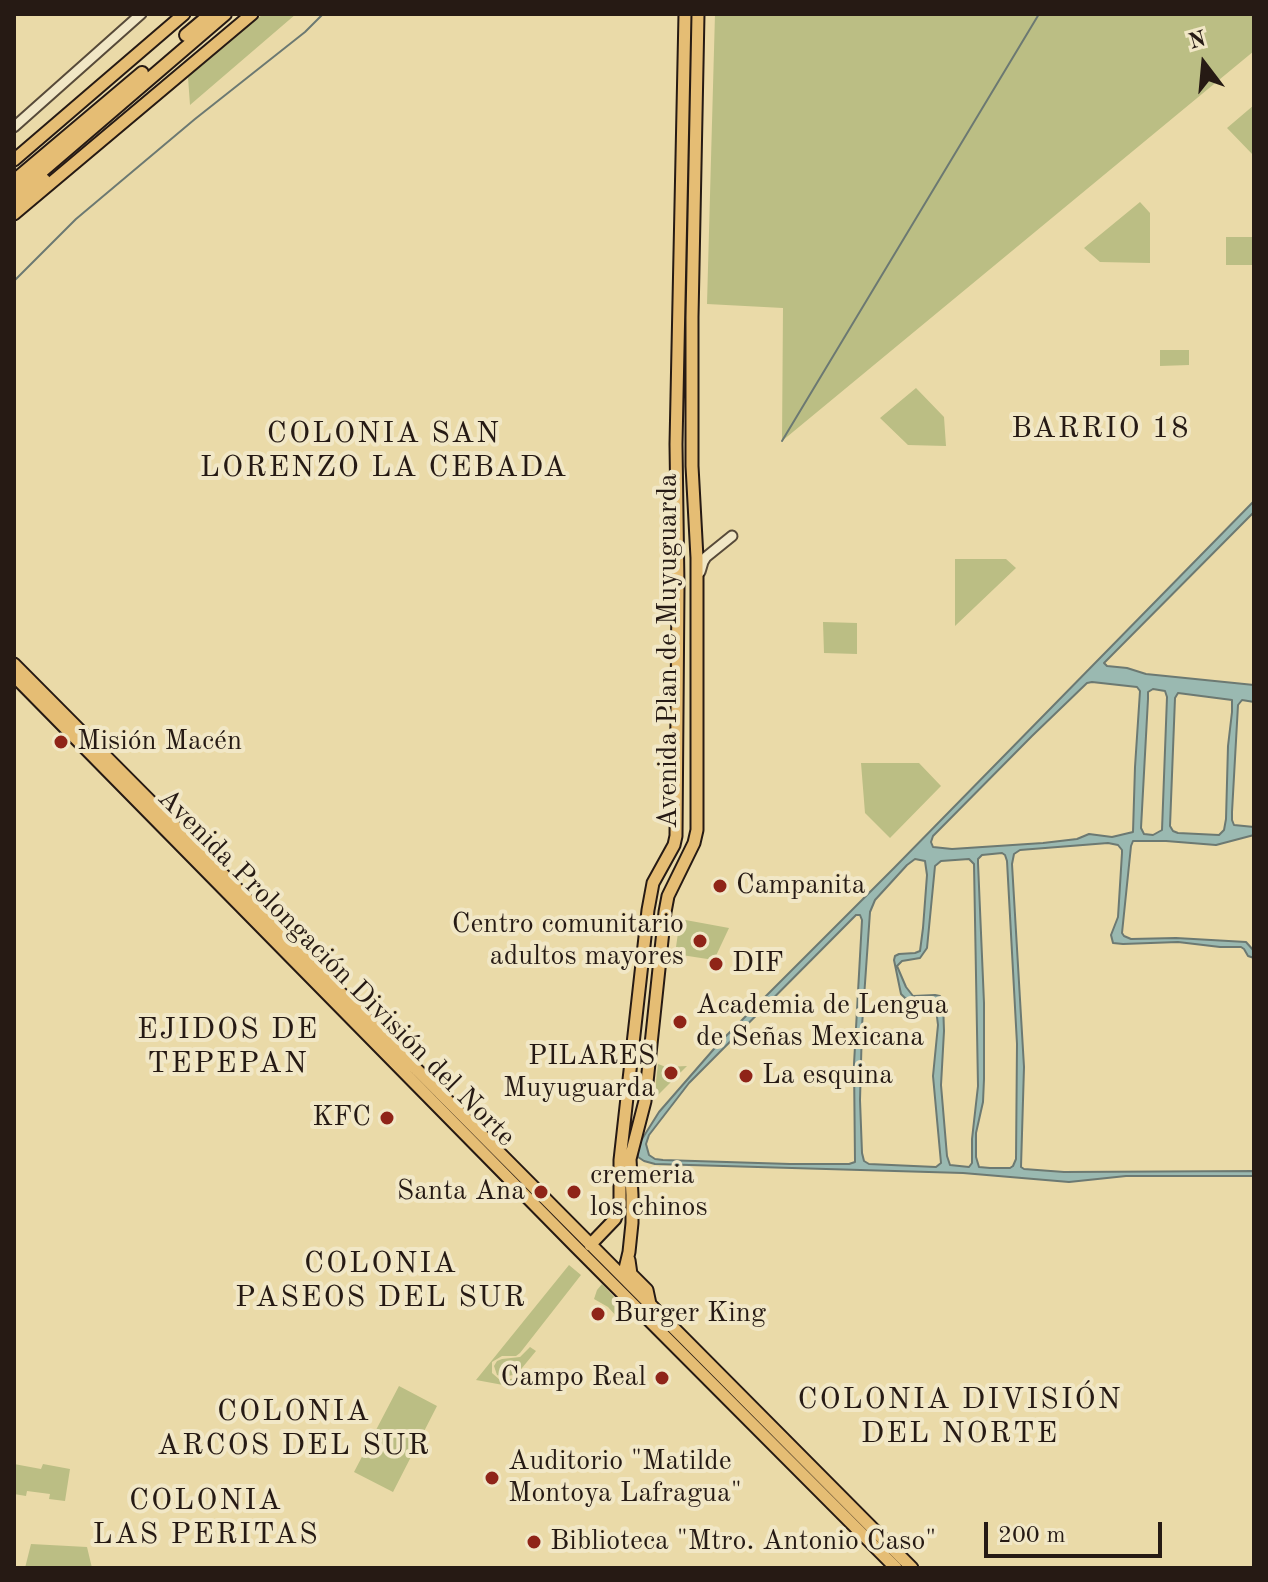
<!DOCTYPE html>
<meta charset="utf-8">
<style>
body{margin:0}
#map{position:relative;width:1268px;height:1582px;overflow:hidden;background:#eadaa8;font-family:"Old Standard TT",serif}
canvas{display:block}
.frame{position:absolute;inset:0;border:16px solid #261a14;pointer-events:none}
.north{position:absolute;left:1164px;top:24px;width:80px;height:80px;-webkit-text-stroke:6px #f1e7c6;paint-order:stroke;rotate:344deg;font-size:22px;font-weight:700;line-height:32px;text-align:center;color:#261a14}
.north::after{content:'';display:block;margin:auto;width:28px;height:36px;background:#261a14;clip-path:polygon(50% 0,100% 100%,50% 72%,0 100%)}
.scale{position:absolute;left:984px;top:1522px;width:178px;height:36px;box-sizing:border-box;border:4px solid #261a14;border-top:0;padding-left:10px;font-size:24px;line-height:28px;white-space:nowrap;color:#261a14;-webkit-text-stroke:6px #f1e7c6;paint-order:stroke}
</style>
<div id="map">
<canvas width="1268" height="1582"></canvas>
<div class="frame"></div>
<div class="north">N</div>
<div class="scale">200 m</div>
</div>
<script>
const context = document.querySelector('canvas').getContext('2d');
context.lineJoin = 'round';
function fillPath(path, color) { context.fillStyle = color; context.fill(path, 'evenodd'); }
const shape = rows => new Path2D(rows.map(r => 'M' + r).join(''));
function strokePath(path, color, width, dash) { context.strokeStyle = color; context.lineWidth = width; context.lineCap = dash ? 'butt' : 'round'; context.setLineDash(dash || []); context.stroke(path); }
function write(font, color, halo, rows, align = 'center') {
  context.font = font + ' "Old Standard TT",serif'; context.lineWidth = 8; context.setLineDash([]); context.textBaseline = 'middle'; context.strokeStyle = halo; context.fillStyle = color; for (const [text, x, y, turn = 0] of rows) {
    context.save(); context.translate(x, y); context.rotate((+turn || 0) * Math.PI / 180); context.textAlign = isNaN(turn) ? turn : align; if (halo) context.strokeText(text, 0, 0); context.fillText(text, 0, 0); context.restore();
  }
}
const green = shape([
 [263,14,296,14,190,105,188,77],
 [715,14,1254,14,1254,51,782,441,783,308,707,304],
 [1254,105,1254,156,1227,128],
 [1140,202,1150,213,1150,263,1100,262,1084,248],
 [1226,237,1254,237,1254,265,1226,265],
 [1160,350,1189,350,1189,365,1160,366],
 [916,388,944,417,946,446,908,445,880,418],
 [955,559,1006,559,1016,568,955,626],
 [823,622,857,623,857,654,824,653],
 [861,763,919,763,941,786,890,838,865,813],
 [680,919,729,928,714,960,675,954],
 [658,1064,666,1067,687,1066,654,1099],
 [569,1265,581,1275,520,1353,516,1356,502,1356,492,1362,492,1373,500,1380,519,1378,514,1387,476,1380],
 [602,1284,617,1300,617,1317,608,1307,594,1299,597,1290],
 [530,1347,536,1351,517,1374,504,1377,497,1375,494,1366,497,1361,502,1359,520,1357],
 [399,1386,437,1406,393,1492,354,1472],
 [14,1464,41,1469,43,1464,70,1469,65,1501,49,1499,50,1494,27,1491,26,1496,14,1494],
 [31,1544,87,1547,92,1568,25,1568]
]);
const water = shape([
 [1254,501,1254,512,1104,663,1107,666,1127,668,1146,674,1254,685,1254,702,1242,700,1238,705,1232,812,1232,820,1234,825,1254,827,1254,835,1216,845,1166,841,1133,841,1131,846,1122,933,1124,936,1131,939,1176,938,1246,942,1254,951,1254,958,1248,956,1244,949,1241,947,1220,947,1178,942,1123,944,1113,943,1111,935,1118,917,1122,853,1122,850,1118,845,1108,843,1020,850,1014,854,1012,864,1024,1067,1021,1167,1024,1169,1064,1172,1254,1171,1254,1176,1126,1176,1069,1182,963,1173,655,1164,644,1161,638,1157,637,1147,659,1112,720,1042,894,868,1254,501],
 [1092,682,1137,687,1140,691,1135,767,1133,832,1112,837,1089,834,1077,839,1043,843,952,849,933,847,931,842,933,836,1032,736,1087,683,1092,682],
 [1153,689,1165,691,1167,697,1162,830,1153,835,1144,834,1141,828,1148,699,1148,692,1153,689],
 [1178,693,1232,700,1232,712,1228,746,1226,819,1224,830,1219,835,1178,833,1173,831,1170,826,1175,698,1178,693],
 [1002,853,1005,855,1007,861,1017,1044,1016,1159,1013,1166,1010,1168,990,1168,979,1167,976,1157,976,1133,983,1102,984,1079,984,1003,978,863,978,859,982,855,1002,853],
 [915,859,925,861,927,875,923,928,920,951,915,953,899,954,895,956,894,960,901,994,905,998,931,1004,936,1009,938,1025,933,1076,941,1163,936,1167,869,1164,864,1161,862,1153,860,1100,862,1026,870,912,875,900,907,865,915,859],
 [969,859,974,864,978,1086,972,1139,972,1163,969,1167,950,1165,947,1156,941,1085,944,1031,943,1001,940,996,935,995,913,996,906,987,897,966,902,961,920,958,927,948,935,866,941,861,969,859],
 [856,915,860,915,862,920,854,1064,855,1162,849,1164,790,1164,663,1160,655,1159,649,1155,646,1144,649,1135,689,1083,856,915]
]);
const stream = shape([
 [14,281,76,219,195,119,305,32,323,14],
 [782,441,1039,14]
]);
const minor = shape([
 [14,127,141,14],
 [700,572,703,562,706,557,732,536]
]);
const major = shape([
 [14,160,184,14],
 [14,214,252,14],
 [14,664,912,1568],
 [14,676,575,1246,896,1568],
 [590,1245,615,1219,620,1205,620,1160,648,910,653,883,674,845,676,836,678,587,676,444,685,14],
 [629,1260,631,1274,647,1290,650,1304],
 [623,1277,629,1252,632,1223,632,1195,630,1159,645,1101,665,912,668,896,694,843,697,830,697,558,692,466,692,317,698,14]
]);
const highway = shape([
 [186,35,211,14],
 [14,181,142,73],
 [14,195,225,14],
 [14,208,44,180]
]);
const markers = [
 [61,742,8,"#8f2418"],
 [720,886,8,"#8f2418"],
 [700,941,8,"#8f2418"],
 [716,964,8,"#8f2418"],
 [680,1022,8,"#8f2418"],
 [671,1073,8,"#8f2418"],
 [746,1076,8,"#8f2418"],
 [387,1118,8,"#8f2418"],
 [541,1192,8,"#8f2418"],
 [574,1192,8,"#8f2418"],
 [598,1314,8,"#8f2418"],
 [662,1378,8,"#8f2418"],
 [492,1478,8,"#8f2418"],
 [534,1542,8,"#8f2418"]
];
const streetNames = [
 ["Avenida Plan de Muyuguarda",669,651,-90],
 ["Avenida Prolongación División del Norte",336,968,45]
];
const poiNames = [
 ["Misión Macén",77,742],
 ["Campanita",736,886],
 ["Centro comunitario",684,925,"right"],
 ["adultos mayores",684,957,"right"],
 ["DIF",732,964],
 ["Academia de Lengua",696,1006],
 ["de Señas Mexicana",696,1038],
 ["PILARES",655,1057,"right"],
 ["Muyuguarda",655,1089,"right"],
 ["La esquina",762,1076],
 ["KFC",371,1118,"right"],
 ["cremeria",590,1176],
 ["los chinos",590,1208],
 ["Santa Ana",525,1192,"right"],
 ["Burger King",614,1314],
 ["Campo Real",646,1378,"right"],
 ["Auditorio \"Matilde",508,1462],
 ["Montoya Lafragua\"",508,1494],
 ["Biblioteca \"Mtro. Antonio Caso\"",550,1542]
];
const neighbourhoodNames = [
 ["BARRIO 18",1101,429],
 ["COLONIA SAN",384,434],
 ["LORENZO LA CEBADA",384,468],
 ["EJIDOS DE",228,1030],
 ["TEPEPAN",228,1064],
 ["COLONIA",381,1264],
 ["PASEOS DEL SUR",381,1298],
 ["COLONIA DIVISIÓN",960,1400],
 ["DEL NORTE",960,1434],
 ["COLONIA",294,1412],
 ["ARCOS DEL SUR",294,1446],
 ["COLONIA",206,1501],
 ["LAS PERITAS",206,1535]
];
fillPath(green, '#bbbe84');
fillPath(water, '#9ab9b1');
strokePath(water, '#6c7972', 2);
strokePath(stream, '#6c7972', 2);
strokePath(minor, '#574a39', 13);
strokePath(major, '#261a14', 15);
strokePath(highway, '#261a14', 16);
strokePath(minor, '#f1e7c6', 9);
strokePath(major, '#e5bd74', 11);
strokePath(highway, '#e5bd74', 12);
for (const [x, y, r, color] of markers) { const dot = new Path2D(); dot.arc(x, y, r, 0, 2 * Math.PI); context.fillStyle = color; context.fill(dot); strokePath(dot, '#f1e7c6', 3); }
write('28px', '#261a14', '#f1e7c6', streetNames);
write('28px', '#261a14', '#f1e7c6', poiNames, 'left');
context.letterSpacing = '2px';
write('30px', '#261a14', '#f1e7c6', neighbourhoodNames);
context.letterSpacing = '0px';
</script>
